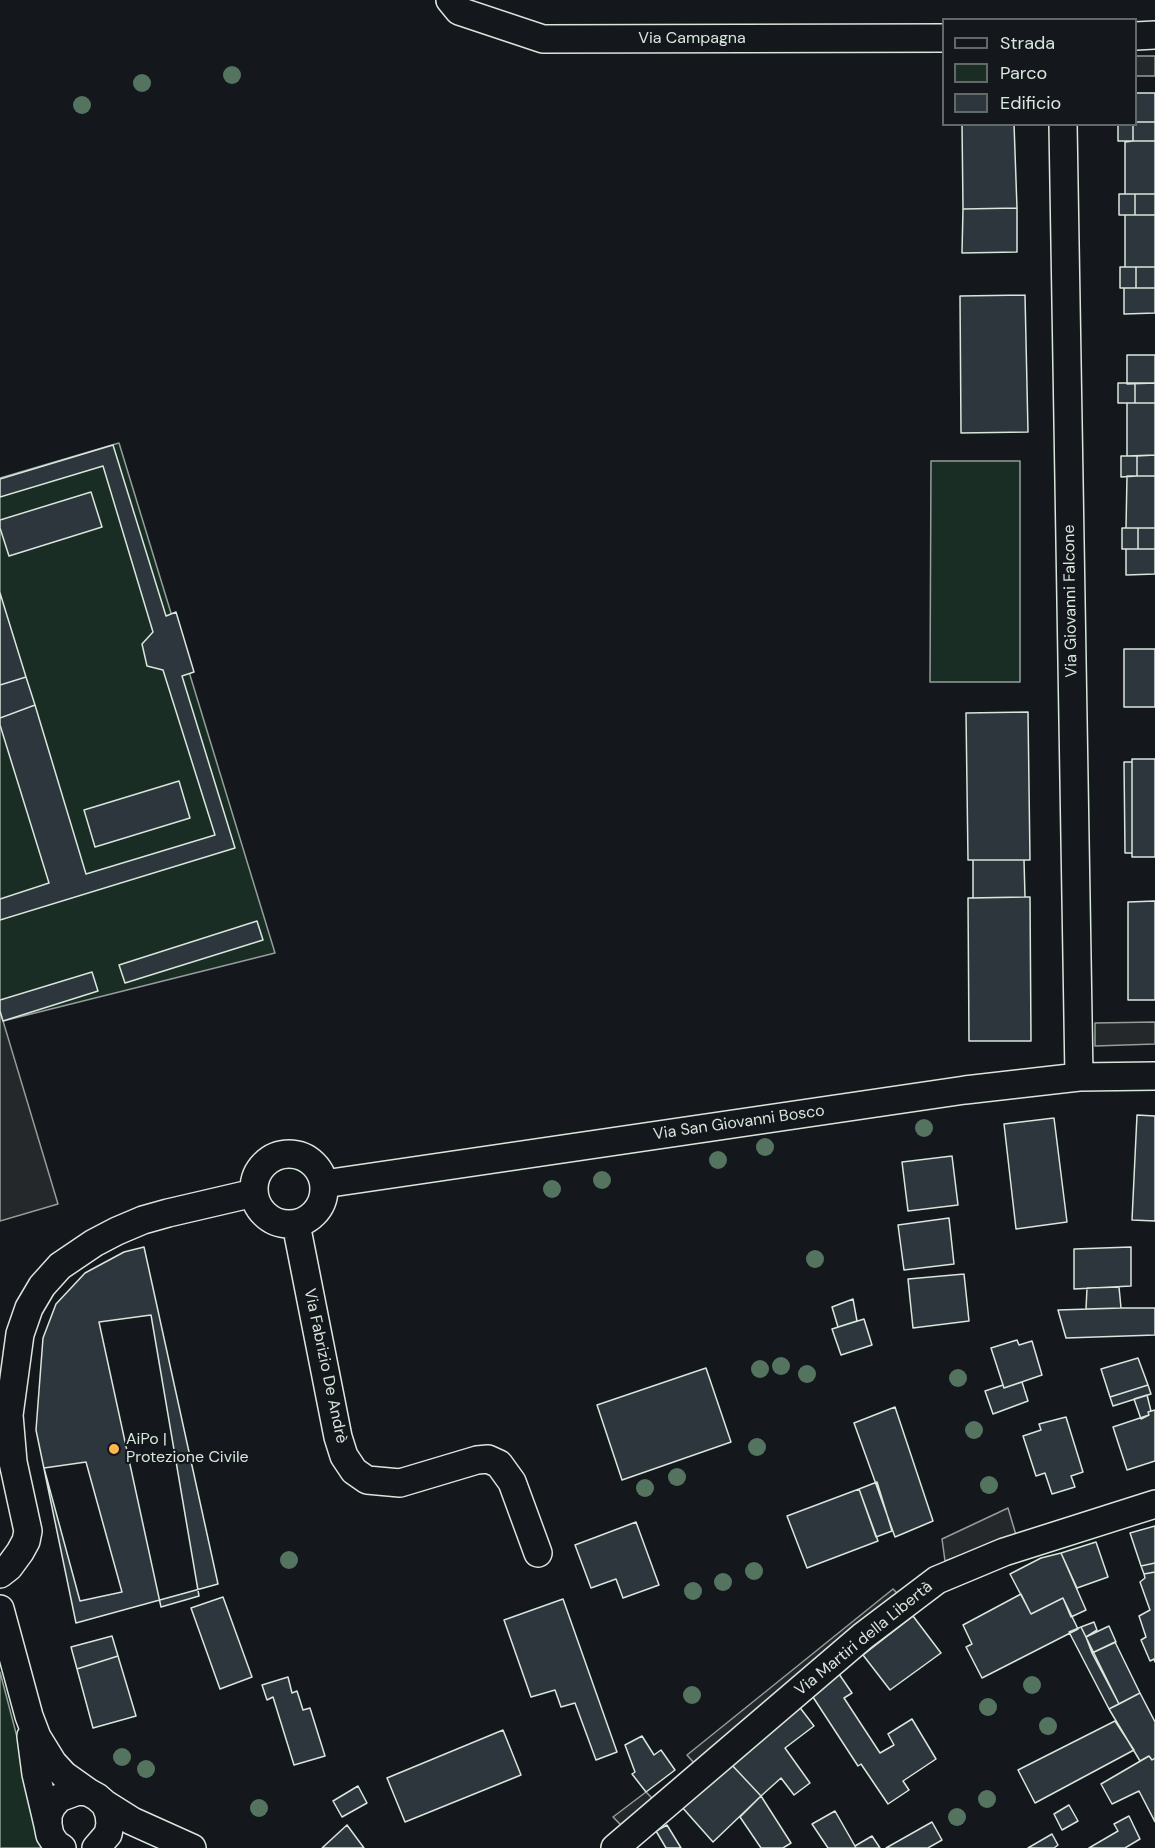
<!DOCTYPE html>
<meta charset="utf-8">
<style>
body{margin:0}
#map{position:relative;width:1155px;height:1848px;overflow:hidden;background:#14181c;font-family:"DM Sans",sans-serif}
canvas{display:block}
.legend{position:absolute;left:942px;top:18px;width:195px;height:108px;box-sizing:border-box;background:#14181c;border:2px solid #626a69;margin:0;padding:8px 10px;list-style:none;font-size:18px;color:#d8e6dc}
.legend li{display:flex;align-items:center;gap:12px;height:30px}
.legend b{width:30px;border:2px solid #626a69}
</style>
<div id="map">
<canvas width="1155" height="1848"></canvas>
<ul class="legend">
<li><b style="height:8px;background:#14181c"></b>Strada</li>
<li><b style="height:16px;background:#1a2d24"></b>Parco</li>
<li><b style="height:16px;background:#2c363c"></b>Edificio</li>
</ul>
</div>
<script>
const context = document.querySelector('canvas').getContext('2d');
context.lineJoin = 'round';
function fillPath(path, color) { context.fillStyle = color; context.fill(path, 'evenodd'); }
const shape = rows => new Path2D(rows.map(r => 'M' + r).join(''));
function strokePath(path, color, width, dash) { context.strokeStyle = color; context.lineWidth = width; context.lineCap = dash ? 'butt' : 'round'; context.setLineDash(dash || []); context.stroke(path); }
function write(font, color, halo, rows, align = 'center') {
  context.font = font + ' "DM Sans",sans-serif'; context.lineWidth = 4.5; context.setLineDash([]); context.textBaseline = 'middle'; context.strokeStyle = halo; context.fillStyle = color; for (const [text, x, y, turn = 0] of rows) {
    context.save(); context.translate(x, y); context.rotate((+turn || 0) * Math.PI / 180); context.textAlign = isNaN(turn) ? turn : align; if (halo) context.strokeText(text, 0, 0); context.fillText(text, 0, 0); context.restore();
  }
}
const green = shape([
 [119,443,275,953,3,1021,0,1011,0,478,119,443],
 [931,461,1020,461,1020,682,930,682,931,461],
 [0,1672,44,1840,46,1848,0,1848,0,1672]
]);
const parking = shape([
 [1136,56,1155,56,1155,76,1136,76,1136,56],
 [0,1011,58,1204,0,1221,0,1011],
 [1155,1022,1155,1044,1095,1046,1095,1023,1155,1022],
 [1008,1508,1016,1535,945,1561,942,1539,1008,1508],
 [893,1589,900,1596,694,1763,687,1755,893,1589],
 [646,1792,653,1799,622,1826,613,1817,646,1792]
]);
const building = shape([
 [1136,93,1155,93,1155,122,1136,122,1136,93],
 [1136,122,1155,122,1155,141,1133,141,1133,124,1136,124,1136,122],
 [962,124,1014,124,1017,208,963,209,962,124],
 [1118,124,1133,124,1133,141,1118,141,1118,124],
 [1133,141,1155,141,1155,194,1125,194,1125,142,1133,141],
 [1119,194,1135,194,1135,215,1119,215,1119,194],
 [1135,194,1155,194,1155,215,1135,215,1135,194],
 [1017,208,1017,252,962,253,963,209,1017,208],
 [1125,215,1155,215,1155,267,1125,267,1125,215],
 [1120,267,1136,267,1136,288,1120,288,1120,267],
 [1136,267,1155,267,1155,288,1136,288,1136,267],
 [1124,288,1155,288,1155,313,1124,314,1124,288],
 [1025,295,1028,432,961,433,960,296,1025,295],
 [1127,355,1155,355,1155,383,1127,384,1127,355],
 [1118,383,1135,383,1135,403,1118,403,1118,383],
 [1135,383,1155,383,1155,403,1135,403,1135,383],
 [1127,403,1155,403,1155,455,1127,456,1127,403],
 [113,445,166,616,176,612,194,672,182,676,235,848,0,920,0,899,49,883,0,725,0,718,35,705,86,874,215,835,163,670,147,666,142,644,153,632,103,466,0,497,0,479,113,445],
 [1155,455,1155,476,1137,476,1137,456,1155,455],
 [1121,456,1137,456,1137,476,1121,477,1121,456],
 [1127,476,1155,476,1155,528,1126,528,1127,476],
 [91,492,102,527,9,556,0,528,0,520,91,492],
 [1122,528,1138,528,1138,549,1122,549,1122,528],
 [1138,528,1155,528,1155,549,1138,549,1138,528],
 [1126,549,1155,549,1155,574,1126,575,1126,549],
 [0,593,26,677,0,685,0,593],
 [1124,649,1155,649,1155,707,1124,707,1124,649],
 [26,677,35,705,0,718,0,685,26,677],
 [1028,712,1030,860,968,860,966,713,1028,712],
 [1132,759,1155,759,1155,857,1132,857,1132,759],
 [1124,762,1132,762,1132,853,1125,853,1124,762],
 [179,781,190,818,95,847,84,810,179,781],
 [973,860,1024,860,1025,897,973,898,973,860],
 [1025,897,1030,897,1031,1041,969,1041,968,898,1025,897],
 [1155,901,1155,1000,1128,1000,1128,902,1155,901],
 [257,921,263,940,125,983,119,965,257,921],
 [92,972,98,991,3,1021,0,1011,0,1000,92,972],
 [1137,1115,1155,1116,1155,1221,1132,1220,1137,1115],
 [1054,1118,1067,1222,1016,1229,1004,1124,1054,1118],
 [952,1156,958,1205,908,1211,902,1162,952,1156],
 [949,1218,954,1264,904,1270,898,1225,949,1218],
 [144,1247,218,1584,76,1623,36,1430,43,1338,56,1304,85,1273,124,1252,144,1247],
 [1131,1247,1131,1286,1074,1289,1074,1249,1131,1247],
 [964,1274,969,1321,913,1328,908,1279,964,1274],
 [1119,1287,1121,1308,1086,1309,1087,1288,1119,1287],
 [853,1299,857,1321,838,1327,832,1307,853,1299],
 [1121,1308,1155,1308,1155,1335,1066,1338,1058,1310,1121,1308],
 [151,1315,199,1596,161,1607,99,1322,151,1315],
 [864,1319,872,1345,841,1355,832,1329,864,1319],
 [1017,1340,1019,1345,1032,1341,1042,1375,1004,1388,991,1348,1017,1340],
 [1138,1358,1148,1385,1110,1397,1101,1369,1138,1358],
 [706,1368,731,1442,622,1480,597,1405,706,1368],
 [1022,1382,1028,1401,993,1414,985,1391,1003,1385,1004,1388,1022,1382],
 [1148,1385,1151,1394,1113,1406,1110,1397,1148,1385],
 [1147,1395,1151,1411,1148,1412,1149,1415,1141,1419,1134,1399,1147,1395],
 [895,1407,933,1521,895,1537,854,1423,895,1407],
 [1155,1410,1155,1461,1127,1470,1113,1427,1149,1415,1148,1412,1155,1410],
 [1066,1417,1083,1472,1071,1476,1075,1487,1052,1494,1045,1473,1036,1476,1023,1436,1041,1430,1039,1424,1066,1417],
 [86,1462,122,1592,80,1601,44,1468,86,1462],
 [877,1482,892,1531,876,1537,859,1489,877,1482],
 [859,1489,878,1541,807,1568,787,1516,859,1489],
 [636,1522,659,1585,623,1598,616,1579,591,1588,575,1545,636,1522],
 [1155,1526,1155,1563,1141,1566,1130,1533,1155,1526],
 [1096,1542,1108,1577,1077,1588,1061,1553,1096,1542],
 [1061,1553,1086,1610,1071,1617,1063,1598,1031,1614,1010,1574,1041,1558,1061,1553],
 [1155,1563,1155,1572,1144,1574,1141,1566,1155,1563],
 [1155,1572,1155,1662,1154,1659,1150,1661,1141,1640,1146,1637,1139,1616,1150,1610,1140,1582,1145,1578,1144,1574,1155,1572],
 [1021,1594,1031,1614,1063,1598,1078,1629,982,1678,966,1647,972,1644,963,1625,1021,1594],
 [223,1597,252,1677,220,1689,191,1608,223,1597],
 [563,1599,617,1752,596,1760,575,1703,561,1707,555,1690,531,1697,504,1620,563,1599],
 [913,1616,941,1653,890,1690,863,1655,913,1616],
 [1094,1622,1097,1630,1086,1637,1081,1627,1094,1622],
 [1109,1626,1116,1642,1092,1653,1086,1637,1109,1626],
 [1081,1627,1119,1704,1109,1709,1069,1632,1081,1627],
 [112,1636,118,1656,77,1669,71,1647,112,1636],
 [1115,1642,1140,1693,1119,1704,1092,1653,1115,1642],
 [118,1656,136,1716,93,1728,77,1669,118,1656],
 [839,1674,852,1693,844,1698,880,1753,894,1745,888,1734,912,1719,936,1759,903,1781,909,1790,888,1804,861,1764,858,1766,811,1694,839,1674],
 [288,1677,292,1693,297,1691,303,1710,310,1708,325,1756,294,1765,273,1697,267,1700,262,1685,288,1677],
 [1140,1693,1155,1722,1155,1758,1152,1760,1149,1756,1140,1761,1109,1709,1140,1693],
 [798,1705,814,1726,785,1748,810,1783,794,1795,781,1778,761,1796,730,1763,798,1705],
 [1115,1721,1134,1750,1035,1803,1018,1770,1115,1721],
 [503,1730,521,1775,405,1822,387,1778,503,1730],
 [642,1736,654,1755,661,1750,675,1770,646,1792,632,1774,635,1772,625,1745,642,1736],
 [1149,1756,1152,1760,1155,1758,1155,1822,1139,1791,1112,1804,1101,1784,1149,1756],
 [730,1763,761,1796,713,1842,681,1806,730,1763],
 [358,1786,367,1803,342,1817,333,1801,358,1786],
 [761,1796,791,1843,783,1848,761,1848,740,1817,761,1796],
 [1069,1805,1078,1821,1062,1830,1054,1814,1069,1805],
 [835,1811,855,1846,856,1848,828,1848,812,1824,835,1811],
 [1129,1816,1140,1839,1125,1848,1089,1848,1118,1831,1114,1824,1129,1816],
 [932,1822,942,1840,928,1848,886,1848,932,1822],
 [347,1825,364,1848,322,1848,347,1825],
 [667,1825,681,1848,666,1848,656,1831,667,1825],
 [1052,1834,1058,1845,1054,1848,1028,1848,1052,1834],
 [872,1836,880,1848,856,1848,855,1846,872,1836]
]);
const minor = shape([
 [450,0,459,11,543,39,944,38],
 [1136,36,1155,35],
 [1063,124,1079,1077],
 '254 1189a35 35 0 1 1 70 0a35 35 0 1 1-70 0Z',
 [324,1184,965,1090,1079,1077,1155,1076],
 [296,1224,338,1437,344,1456,354,1471,367,1480,400,1483,477,1460,488,1459,499,1464,512,1482,538,1553],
 [0,1574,9,1567,20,1552,26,1541,28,1531,13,1462,9,1415,20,1334,29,1308,42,1286,60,1266,94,1243,117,1231,143,1220,168,1213,254,1193],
 [0,1609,29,1716,37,1737,53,1763,64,1775,88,1792],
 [31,1736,36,1774,48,1825],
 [105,1804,132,1821,192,1848],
 [62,1848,56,1844,50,1835,48,1825,48,1815,52,1806,59,1798,78,1791,88,1792,97,1797,105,1804,109,1814,110,1824,108,1834,96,1848],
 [615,1848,863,1636,937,1580,1004,1552,1155,1504]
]);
const trees = [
 [232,75],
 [142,83],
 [82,105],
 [924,1128],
 [765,1147],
 [718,1160],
 [602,1180],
 [552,1189],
 [815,1259],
 [781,1366],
 [760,1369],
 [807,1374],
 [958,1378],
 [974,1430],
 [757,1447],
 [677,1477],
 [989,1485],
 [645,1488],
 [289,1560],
 [754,1571],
 [723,1582],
 [693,1591],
 [1032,1685],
 [692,1695],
 [988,1707],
 [1048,1726],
 [122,1757],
 [146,1769],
 [987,1799],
 [259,1808],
 [957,1817]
];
const markers = [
 [114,1449,6,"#ffb74d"]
];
const streetNames = [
 ["Via Campagna",692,39],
 ["Via Giovanni Falcone",1071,601,-91],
 ["Via San Giovanni Bosco",739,1123,-8],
 ["Via Fabrizio De Andrè",325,1366,78],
 ["Via Martiri della Libertà",864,1639,-39]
];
const poiNames = [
 ["AiPo |",126,1440],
 ["Protezione Civile",126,1458]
];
fillPath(green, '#1a2d24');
strokePath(green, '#939e99', 1.5);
fillPath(parking, '#24282b');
strokePath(parking, '#939e99', 1.5);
fillPath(building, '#2c363c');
strokePath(building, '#d8e6dc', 1.5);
strokePath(minor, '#d8e6dc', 30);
strokePath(minor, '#14181c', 27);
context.fillStyle = '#55745f';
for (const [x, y] of trees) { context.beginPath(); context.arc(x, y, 9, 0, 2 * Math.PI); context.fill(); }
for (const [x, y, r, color] of markers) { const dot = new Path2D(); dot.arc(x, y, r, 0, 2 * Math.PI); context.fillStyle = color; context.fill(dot); strokePath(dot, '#14181c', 2); }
write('16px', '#d8e6dc', '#14181c', streetNames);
write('16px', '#d8e6dc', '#14181c', poiNames, 'left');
</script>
